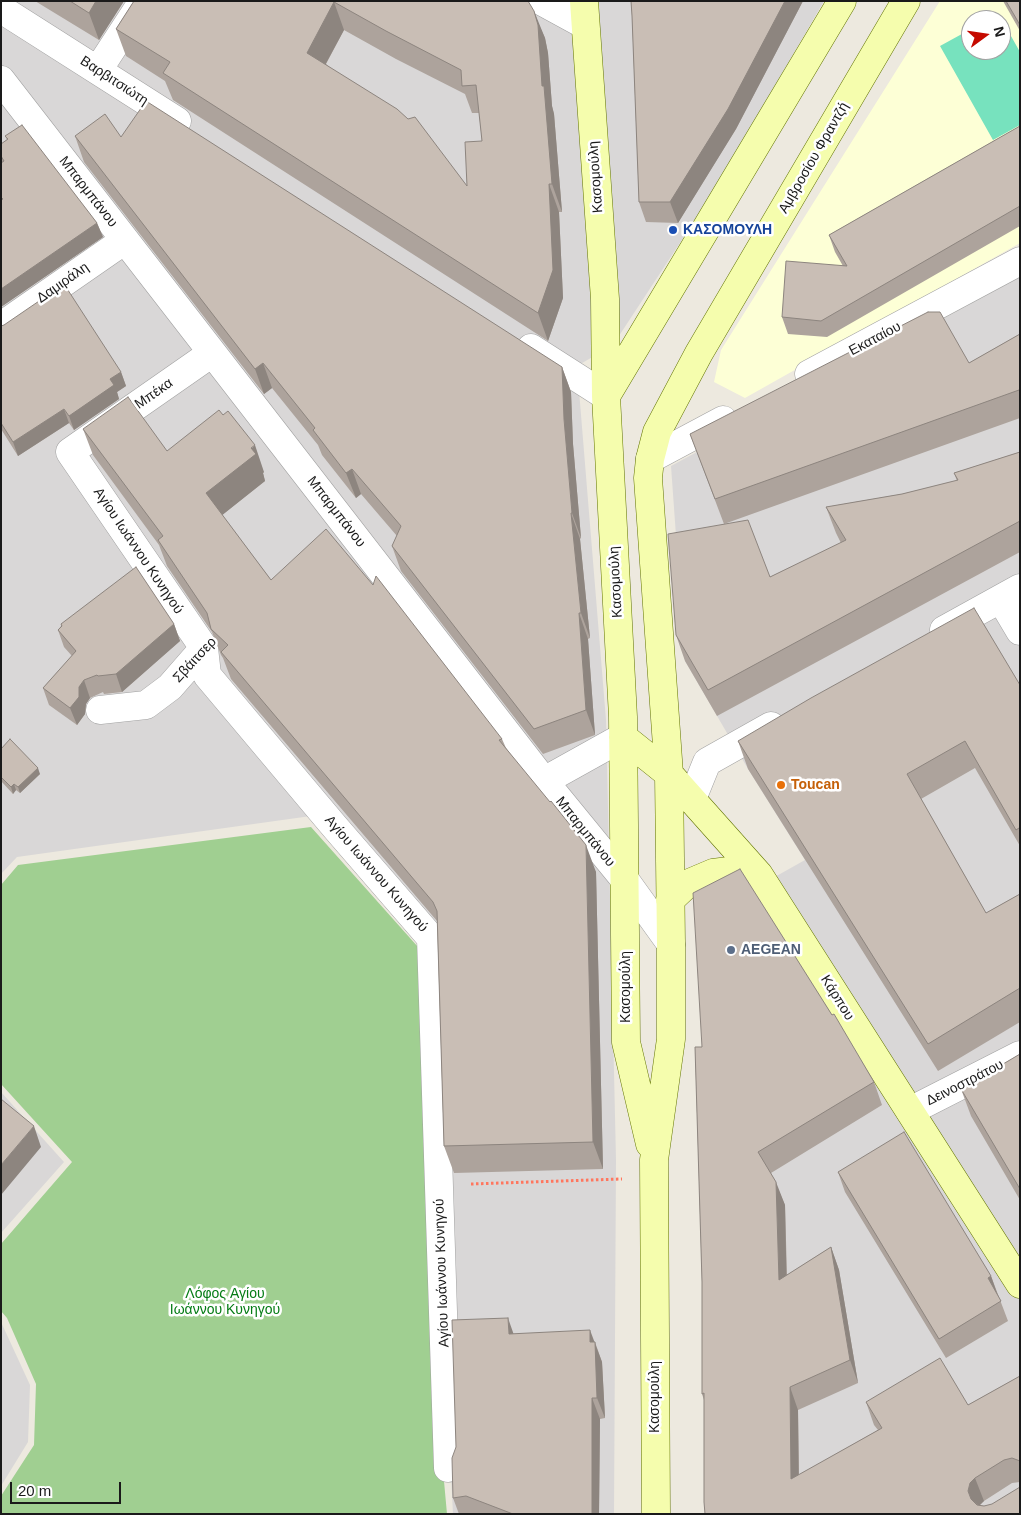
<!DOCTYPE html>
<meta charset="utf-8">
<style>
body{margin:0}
#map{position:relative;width:1021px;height:1515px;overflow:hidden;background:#ede9df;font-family:Helvetica,sans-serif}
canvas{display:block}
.frame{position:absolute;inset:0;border:2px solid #1a1a1a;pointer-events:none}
.north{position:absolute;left:961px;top:10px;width:50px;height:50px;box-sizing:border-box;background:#fff;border:1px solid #a3a3a3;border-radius:50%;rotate:76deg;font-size:14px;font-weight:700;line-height:20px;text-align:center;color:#1a1a1a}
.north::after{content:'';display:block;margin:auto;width:18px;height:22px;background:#c50a00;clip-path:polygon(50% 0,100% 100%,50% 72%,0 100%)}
.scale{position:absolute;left:10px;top:1482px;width:111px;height:22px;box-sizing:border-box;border:2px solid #1a1a1a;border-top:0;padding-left:6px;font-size:15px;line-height:18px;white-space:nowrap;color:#1a1a1a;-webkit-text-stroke:4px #fff;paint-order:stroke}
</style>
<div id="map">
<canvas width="1021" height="1515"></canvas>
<div class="frame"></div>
<div class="north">N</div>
<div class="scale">20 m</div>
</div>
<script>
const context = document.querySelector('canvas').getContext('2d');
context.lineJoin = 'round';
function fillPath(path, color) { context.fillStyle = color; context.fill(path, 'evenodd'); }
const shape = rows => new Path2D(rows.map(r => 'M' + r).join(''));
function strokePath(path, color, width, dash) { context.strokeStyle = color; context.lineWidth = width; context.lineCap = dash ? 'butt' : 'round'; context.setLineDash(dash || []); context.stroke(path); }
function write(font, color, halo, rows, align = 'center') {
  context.font = font + ' Helvetica,sans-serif'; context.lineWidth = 5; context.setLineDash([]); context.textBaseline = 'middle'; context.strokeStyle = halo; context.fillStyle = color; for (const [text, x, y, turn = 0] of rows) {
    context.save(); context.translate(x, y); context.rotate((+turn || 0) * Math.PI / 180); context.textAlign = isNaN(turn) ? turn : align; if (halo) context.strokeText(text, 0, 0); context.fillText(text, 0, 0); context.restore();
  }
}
const residential = shape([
 [1,1,824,1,712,194,613,345,577,366,606,720,616,1160,614,1514,453,1514,424,943,311,816,17,857,1,874],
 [1020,277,1020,1514,711,1514,748,892,805,860,748,769,685,661,671,466],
 [1,1092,64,1162,1,1233],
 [1,1322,30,1385,28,1442,1,1486]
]);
const education = shape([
 [940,1,1020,1,1020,243,745,398,714,382,721,350],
 [971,20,1001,20,1001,50,971,50]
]);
const forest = shape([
 [311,827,418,947,432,1350,447,1514,1,1514,1,1496,34,1445,36,1384,7,1318,1,1311,1,1244,72,1162,1,1084,1,885,18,865]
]);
const pitch = shape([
 [998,13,1020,52,1020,125,993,140,940,46,971,29,971,50,1001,50,1001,20,986,20]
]);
const path = shape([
 [471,1184,622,1179]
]);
const street = shape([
 [541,1,585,25],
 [1,9,177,121],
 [98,70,143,1],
 [1,80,544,781,625,880,671,944],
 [1,326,125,240],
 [531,348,606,396],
 [212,353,70,452,204,648,207,675,334,826,431,938,448,1468],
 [809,374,1020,261],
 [650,459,723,420],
 [1001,599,1020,631],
 [944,630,1020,588],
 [100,710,146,705,170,687,204,648],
 [544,781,623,737],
 [692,799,707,762,771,726],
 [910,1111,1020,1055]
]);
const secondary = shape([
 [584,1,605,299,606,396,623,717,626,1042,650,1144],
 [606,396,842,1],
 [623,737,669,774,759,875,1020,1284],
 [670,900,687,884,713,873,737,870,759,875],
 [656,1514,654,1160,671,1039,671,944,669,774,648,478,650,459,657,432,699,353,906,1]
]);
const wall = shape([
 [35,1,124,1,99,40],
 [134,1,528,1,545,38,548,53,552,106,554,114,562,212,559,212,563,298,548,341,173,100,165,81,126,56,116,29],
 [344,30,396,59,465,94,472,113,479,113,482,141,467,186,326,64],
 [631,1,803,1,736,129,678,223,646,222,639,202,632,16],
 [1003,1,1020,1,1020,31],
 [1020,126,1020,226,827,337,788,334,782,317,843,266,835,252,829,235],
 [5,136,97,223,103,237,1,307,1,144,7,140],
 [75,136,121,137,562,367,571,392,573,444,581,538,580,539,590,638,588,639,595,735,543,754,401,571,392,546,397,536,361,494,356,498,322,455,318,445,272,388,264,394,84,162],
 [1,326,121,372,126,386,117,392,119,399,74,430,69,423,18,456,1,429],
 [1020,334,1020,418,724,524,770,577,841,543,836,533,826,507,902,494,957,481,954,473,1020,452,1020,552,717,716,685,661,676,635,724,524,690,434,969,363],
 [83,429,167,451,264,472,263,473,265,481,222,515,271,580,502,739,506,748,596,872,603,1169,454,1173,444,1146,437,921,231,679,223,658,221,655,212,632,167,566,159,545,93,455],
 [61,624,174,624,180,641,122,692,104,694,103,692,90,698,86,704,85,714,77,725,49,705,43,688,72,656,64,647,58,630,61,626],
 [1020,685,1020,846,975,768,921,799,986,913,1020,894,1020,1022,938,1071,748,769,738,741],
 [1,749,40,774,20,793,16,790,13,794,1,781],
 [695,1047,874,1082,882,1105,771,1173,785,1205,787,1275,831,1247,839,1270,858,1383,798,1410,799,1475,878,1430,874,1425,866,1402,968,1405,1020,1376,1020,1482,1012,1483,984,1501,979,1505,1020,1514,705,1514,704,1400,702,1394,702,1282],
 [1020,1054,1020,1200,971,1116,961,1089],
 [838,1172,991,1276,1008,1321,946,1358,845,1192],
 [514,1334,595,1342,602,1362,605,1418,600,1419,599,1514,459,1514,453,1498]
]);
const shadedWall = shape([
 [96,1,124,1,99,40,89,13],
 [785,1,803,1,736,129,678,223,670,202],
 [334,2,344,30,317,80,307,53],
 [534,11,545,38,548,53,552,106,554,114,562,212,552,184],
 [549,184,559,212,563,298,548,341,538,313],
 [97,223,103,237,1,307,1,289],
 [263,363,272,388,264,394,255,369],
 [562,367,571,392,573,444,581,538,572,513,564,419],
 [121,372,126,386,117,392,119,399,74,430,69,416,110,379],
 [64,409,69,423,18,456,13,442],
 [255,445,264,472,263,473,265,481,216,520,206,493],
 [352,469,361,494,356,498,346,473],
 [571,513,580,539,590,638,581,613],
 [579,613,588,639,595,735,586,710],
 [174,624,180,641,122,692,116,674],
 [84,680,90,698,86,704,85,714,77,725,70,708,79,687],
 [38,768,40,774,20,793,18,787],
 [14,784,16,790,13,794,11,787],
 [586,845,596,872,603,1169,593,1142],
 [34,1126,41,1147,1,1195,1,1165],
 [776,1182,785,1205,787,1303,779,1280],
 [831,1247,839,1270,858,1383,850,1360],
 [991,1276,998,1296,988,1278],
 [508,1318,515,1338,509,1334],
 [590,1330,602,1362,605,1418,597,1398,590,1342],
 [790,1387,798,1410,799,1502,791,1479],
 [592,1398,600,1419,599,1514,592,1514],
 [975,1478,984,1501,979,1506,971,1499,968,1491,970,1483]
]);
const building = shape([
 [70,1,96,1,89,13,70,1],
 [134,1,528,1,534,11,538,25,542,86,544,86,552,184,549,184,553,270,538,313,163,73,170,62,116,29,134,1],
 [334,2,386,31,461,70,462,86,476,85,482,141,465,142,467,186,415,117,408,119,397,109,307,53,334,2],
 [631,1,785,1,728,109,670,202,639,202,632,16,631,1],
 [1006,1,1020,1,1020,25,1006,1],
 [146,101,562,367,564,419,572,513,571,513,581,613,579,613,586,710,534,729,392,546,401,526,352,469,346,473,313,430,315,428,263,363,255,369,75,136,105,114,121,137,146,101],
 [22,125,97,223,1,289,1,200,3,199,1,197,1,191,2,190,1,189,1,163,4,161,1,156,1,144,8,139,5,136,22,125],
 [1020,126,1020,206,821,321,782,317,786,261,847,266,829,235,1020,126],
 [64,284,121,372,110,379,114,385,69,416,64,409,13,442,1,423,1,326,4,325,64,284],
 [928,312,940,312,969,363,1020,334,1020,392,1019,390,715,499,690,434,928,312],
 [128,397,167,451,219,410,223,415,228,411,255,445,251,448,256,454,206,493,271,580,326,529,373,585,376,576,502,739,499,740,550,802,551,801,586,845,593,1142,444,1146,437,911,433,902,221,652,228,645,211,629,207,613,158,540,163,536,83,429,128,397],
 [1020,452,1020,521,708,690,676,635,668,534,748,520,770,577,846,540,826,507,902,494,958,480,954,473,1020,452],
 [136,567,174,624,116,674,98,676,97,675,84,680,79,687,79,697,70,708,43,688,76,651,58,630,62,626,61,624,136,567],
 [974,608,1020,685,1020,829,1019,828,1016,830,965,741,907,774,986,913,1020,894,1020,988,928,1044,738,741,811,698,974,608],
 [10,739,38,768,18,787,14,784,11,787,1,777,1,749,10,739],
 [740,869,832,1015,834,1014,874,1082,758,1152,776,1182,779,1280,831,1247,850,1360,790,1387,791,1479,882,1428,866,1402,940,1358,968,1405,1020,1376,1020,1461,1012,1458,1004,1460,975,1478,970,1483,968,1491,971,1499,977,1505,984,1506,992,1504,1020,1487,1020,1514,705,1514,704,1502,704,1393,702,1394,702,1282,695,1047,702,1047,693,893,740,869],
 [1020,1054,1020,1189,961,1089,1020,1054],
 [1,1099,34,1126,1,1165,1,1099],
 [904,1132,991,1276,988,1278,1001,1301,939,1339,838,1172,904,1132],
 [508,1318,509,1334,590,1330,590,1342,595,1342,597,1398,592,1398,592,1514,513,1514,466,1496,453,1498,452,1458,456,1447,452,1320,508,1318]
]);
const markers = [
 [673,230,5,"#1a4fb4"],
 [781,785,5,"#e8710a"],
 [731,950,5,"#5c6f8a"]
];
const streetNames = [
 ["Βαρβιτσιώτη",114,81,33],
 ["Αμβροσίου Φραντζή",814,158,-60],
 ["Κασομούλη",596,177,-94],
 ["Μπαρμπάνου",88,192,52],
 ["Δαμιράλη",63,283,-35],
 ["Εκαταίου",875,339,-28],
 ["Μπέκα",154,394,-35],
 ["Μπαρμπάνου",336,512,52],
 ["Αγίου Ιωάννου Κυνηγού",138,551,56],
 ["Κασομούλη",616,582,-93],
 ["Σβάιτσερ",195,660,-47],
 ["Μπαρμπάνου",585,832,51],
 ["Αγίου Ιωάννου Κυνηγού",376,874,49],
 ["Κασομούλη",626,987,-90],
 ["Κάρπου",837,998,58],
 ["Δεινοστράτου",965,1083,-27],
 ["Αγίου Ιωάννου Κυνηγού",442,1273,-92],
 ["Κασομούλη",655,1397,-90]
];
const transitNames = [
 ["ΚΑΣΟΜΟΥΛΗ",683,230]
];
const foodNames = [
 ["Toucan",791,785]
];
const serviceNames = [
 ["AEGEAN",741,950]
];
const parkNames = [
 ["Λόφος Αγίου",225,1294],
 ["Ιωάννου Κυνηγού",225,1310]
];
fillPath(residential, '#d9d7d7');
fillPath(education, '#fdffd6');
fillPath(forest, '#a0cf91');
fillPath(pitch, '#77e2be');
strokePath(street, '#a1a1a1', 29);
strokePath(secondary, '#617300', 29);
strokePath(path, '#ff765e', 3, [2.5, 2.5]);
strokePath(street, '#fff', 28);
strokePath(secondary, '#f5fdad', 28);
fillPath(wall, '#ada39c');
fillPath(shadedWall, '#8d857f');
fillPath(building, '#c9beb5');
strokePath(building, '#8d857f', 1);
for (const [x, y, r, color] of markers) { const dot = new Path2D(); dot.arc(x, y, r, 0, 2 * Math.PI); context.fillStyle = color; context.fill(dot); strokePath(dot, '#fff', 2); }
write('14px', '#1a1a1a', '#fff', streetNames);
write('bold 14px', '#164399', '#fff', transitNames, 'left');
write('bold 14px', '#c56008', '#fff', foodNames, 'left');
write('bold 14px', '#4e5e75', '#fff', serviceNames, 'left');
write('14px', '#057c15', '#fff', parkNames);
</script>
